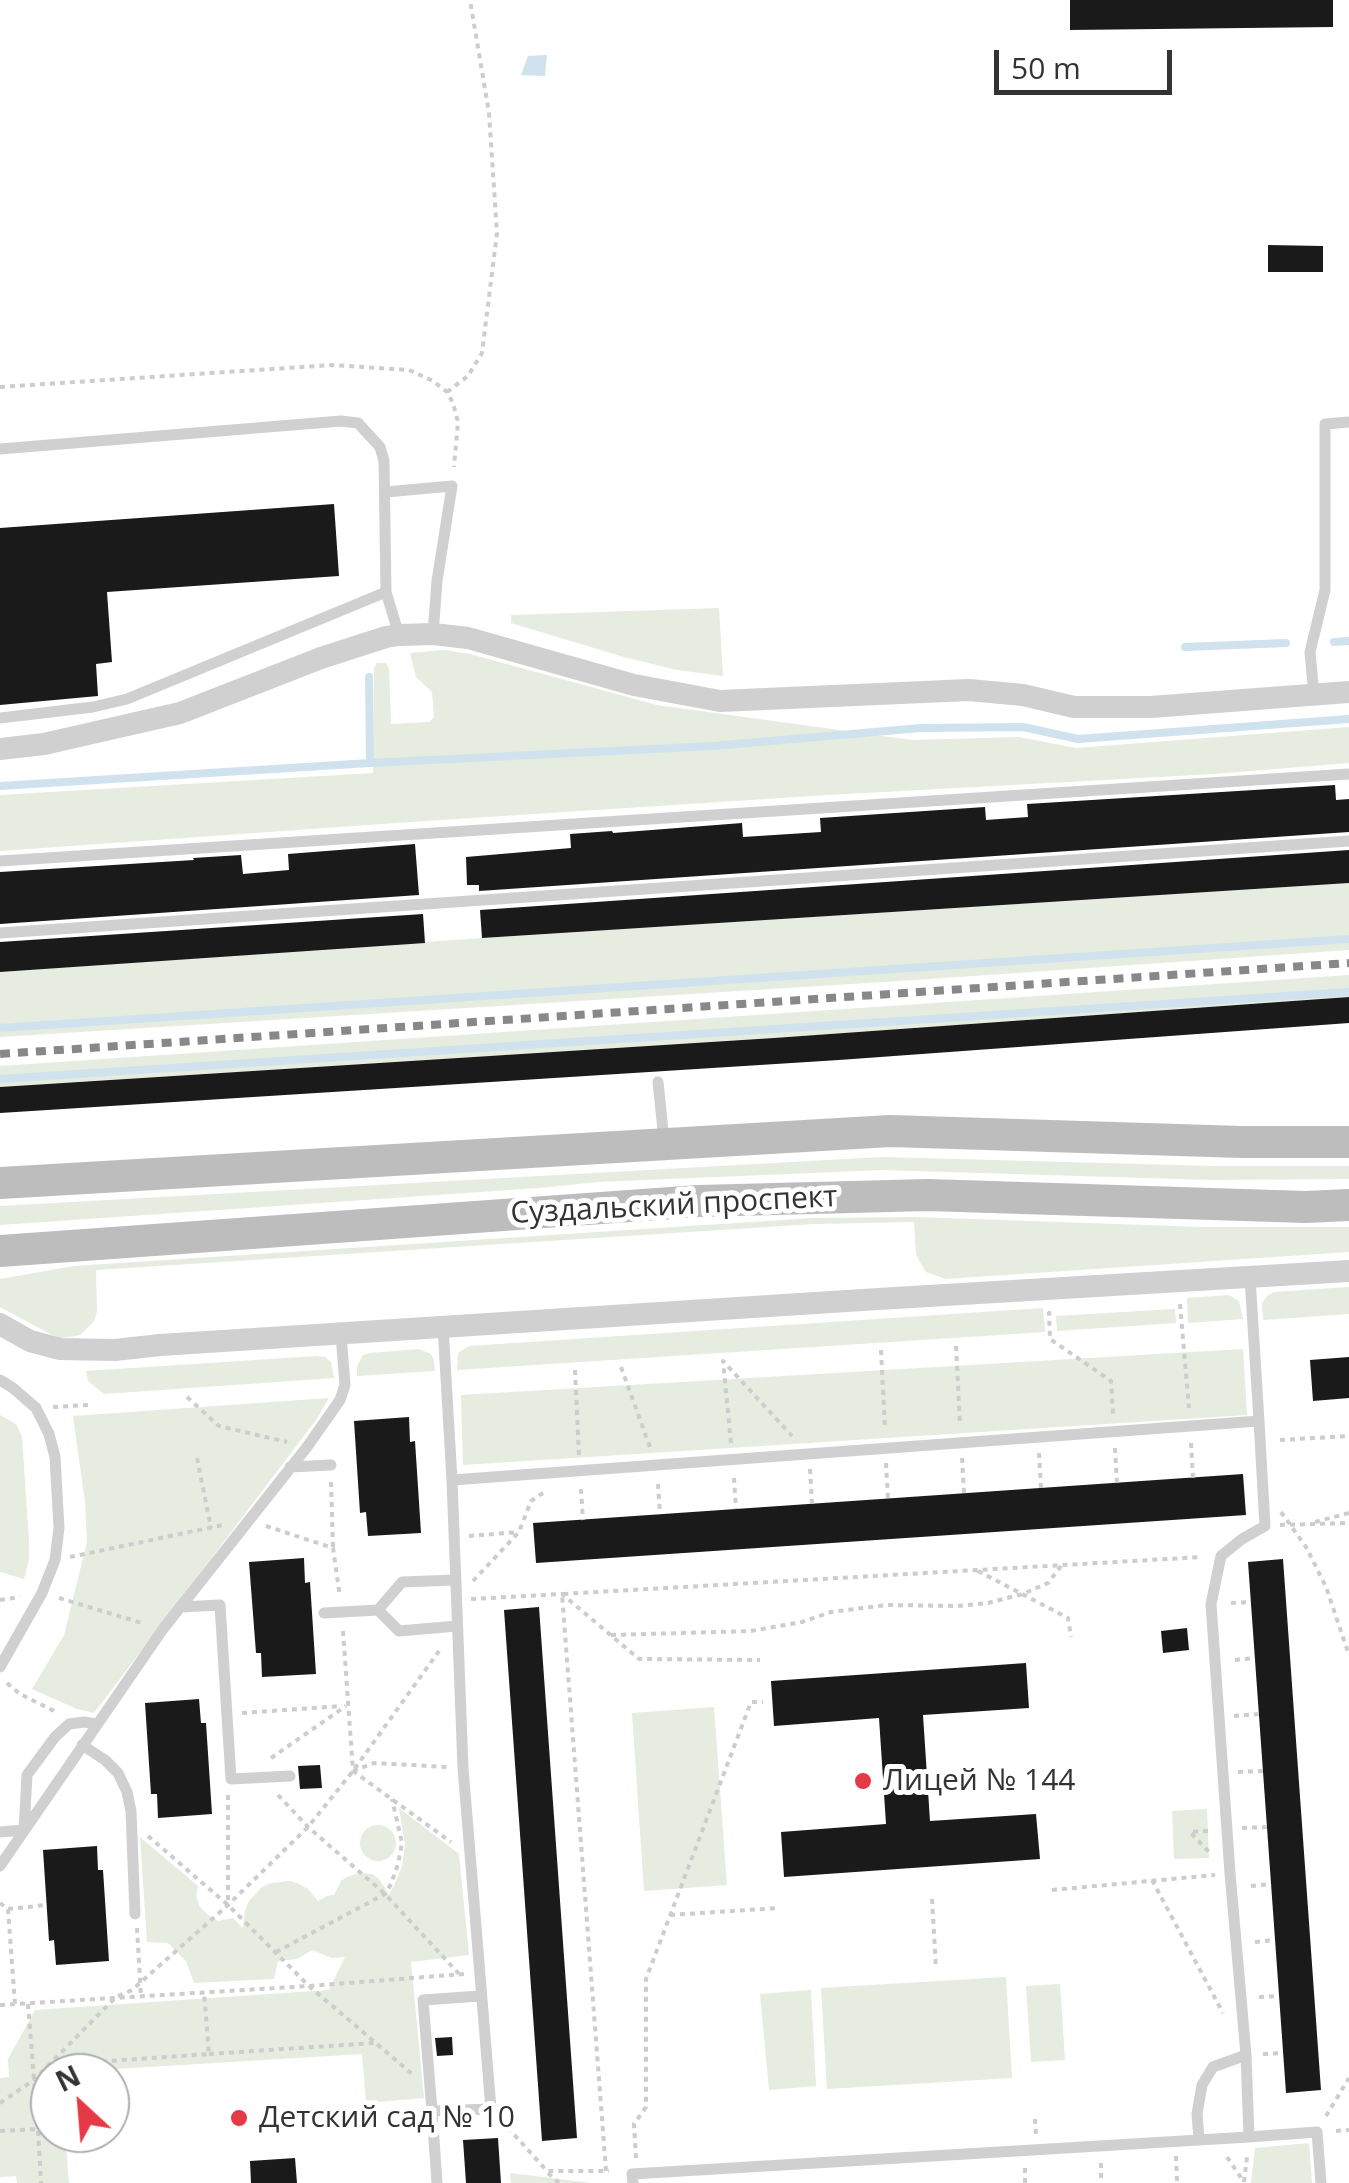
<!DOCTYPE html>
<meta charset="utf-8">
<style>
body{margin:0}
#map{position:relative;width:1349px;height:2183px;overflow:hidden;background:#fff;font-family:"Open Sans",sans-serif}
canvas{display:block}
.north{position:absolute;left:30px;top:2053px;width:100px;height:100px;box-sizing:border-box;background:#fff;border:2px solid #adadad;border-radius:50%;rotate:334deg;font-size:28px;font-weight:700;line-height:40px;text-align:center;color:#333}
.north::after{content:'';display:block;margin:auto;width:35px;height:45px;background:#e63946;clip-path:polygon(50% 0,100% 100%,50% 72%,0 100%)}
.scale{position:absolute;left:994px;top:50px;width:178px;height:45px;box-sizing:border-box;border:5px solid #333;border-top:0;padding-left:12px;font-size:30px;line-height:35px;white-space:nowrap;color:#333;-webkit-text-stroke:8px #fff;paint-order:stroke}
</style>
<div id="map">
<canvas width="1349" height="2183"></canvas>
<div class="north">N</div>
<div class="scale">50 m</div>
</div>
<script>
const context = document.querySelector('canvas').getContext('2d');
context.lineJoin = 'round';
function fillPath(path, color) { context.fillStyle = color; context.fill(path, 'evenodd'); }
const shape = rows => new Path2D(rows.map(r => 'M' + r).join(''));
function strokePath(path, color, width, dash) { context.strokeStyle = color; context.lineWidth = width; context.lineCap = dash ? 'butt' : 'round'; context.setLineDash(dash || []); context.stroke(path); }
function write(font, color, halo, rows, align = 'center') {
  context.font = font + ' "Open Sans",sans-serif'; context.lineWidth = 10; context.setLineDash([]); context.textBaseline = 'middle'; context.strokeStyle = halo; context.fillStyle = color; for (const [text, x, y, turn = 0] of rows) {
    context.save(); context.translate(x, y); context.rotate((+turn || 0) * Math.PI / 180); context.textAlign = isNaN(turn) ? turn : align; if (halo) context.strokeText(text, 0, 0); context.fillText(text, 0, 0); context.restore();
  }
}
const green = shape([
 [719,608,723,676,677,670,624,657,511,623,511,615],
 [444,650,470,654,657,705,912,740,1019,737,1076,748,1349,727,1349,763,1214,774,828,795,410,822,0,851,0,795,373,773,374,668,377,663,386,663,389,669,391,724,429,722,434,717,432,692,416,677,410,653],
 [1349,883,1349,950,915,980,0,1037,0,972,482,938],
 [1349,975,1349,997,774,1038,0,1087,0,1066],
 [882,1157,1214,1166,1349,1166,1349,1179,1213,1180,881,1170,598,1182,539,1188,0,1225,0,1206],
 [915,1217,1202,1227,1349,1227,1349,1252,945,1279,926,1272,921,1264,916,1254,914,1222,814,1224,96,1270,97,1312,94,1321,80,1335,70,1337,60,1338,50,1334,0,1307,0,1279,74,1266,705,1225,814,1218],
 [1349,1287,1349,1314,1263,1320,1262,1303,1268,1295,1274,1292],
 [1229,1295,1239,1301,1243,1319,1188,1323,1187,1298],
 [1043,1308,1045,1332,457,1370,458,1353,469,1346],
 [1175,1309,1176,1323,1057,1331,1056,1316],
 [419,1349,431,1354,434,1360,435,1371,357,1376,357,1366,363,1355,370,1353],
 [1243,1349,1247,1415,463,1465,461,1395],
 [317,1356,325,1357,331,1362,334,1378,104,1394,88,1381,86,1371],
 [329,1398,316,1420,94,1713,77,1709,32,1689,64,1635,87,1542,85,1502,73,1416],
 [0,1415,16,1424,22,1437,29,1541,29,1559,24,1579,0,1572],
 [714,1707,727,1885,644,1891,632,1713],
 [399,1808,459,1854,469,1955,411,1962,424,2098,366,2103,362,2054,50,2073,50,2133,65,2133,69,2183,17,2183,16,2176,0,2177,0,2078,9,2077,8,2059,35,2010,329,1990,345,1957,332,1958,312,1950,297,1959,278,1961,274,1979,194,1983,186,1961,168,1943,147,1942,140,1837,198,1886,196,1896,200,1907,208,1915,218,1921,233,1918,243,1928,245,1910,249,1901,262,1887,271,1883,290,1881,299,1884,308,1889,318,1901,327,1896,334,1895,341,1881,347,1877,359,1873,372,1874,379,1879,389,1894,394,1886,402,1866,405,1845],
 [1207,1809,1209,1858,1174,1859,1172,1811],
 '360 1843a18 18 0 1 1 36 0a18 18 0 1 1-36 0Z',
 [1006,1977,1012,2078,827,2089,821,1988],
 [1060,1984,1065,2060,1031,2062,1026,1986],
 [811,1990,816,2086,769,2090,760,1994],
 [1309,2143,1312,2183,1251,2183,1255,2148],
 [510,2173,592,2183,511,2183]
]);
const water = shape([
 [547,55,545,76,521,75,528,56]
]);
const stream = shape([
 [1334,642,1349,641],
 [1185,647,1286,643],
 [369,677,370,763],
 [0,786,370,763,713,746,921,728,1023,727,1078,739,1349,719],
 [0,1028,1349,939],
 [0,1079,1349,992]
]);
const building = shape([
 [1070,0,1333,0,1333,27,1070,30],
 [1268,245,1323,246,1323,272,1268,272],
 [334,504,339,576,107,592,112,662,96,664,98,696,0,705,0,528],
 [1335,785,1336,800,1349,799,1349,832,479,891,479,885,467,885,466,857,571,848,570,834,612,831,613,833,742,823,743,837,821,832,820,818,985,807,986,820,1028,817,1027,804],
 [415,844,419,895,0,924,0,872,194,860,193,858,241,855,243,874,289,870,288,854],
 [1349,850,1349,883,482,938,480,910],
 [423,914,425,943,0,972,0,942],
 [1349,997,1349,1023,839,1060,0,1113,0,1087,774,1038],
 [1349,1357,1349,1398,1313,1401,1310,1360],
 [409,1417,410,1442,415,1441,421,1533,368,1536,366,1512,360,1513,354,1421],
 [1243,1474,1246,1515,536,1563,533,1523],
 [304,1558,305,1583,310,1582,316,1674,262,1677,261,1653,256,1653,249,1562],
 [1283,1559,1321,2090,1286,2093,1248,1562],
 [539,1607,577,2138,542,2141,504,1610],
 [1187,1628,1189,1650,1163,1653,1161,1631],
 [1026,1663,1029,1708,923,1715,930,1821,1036,1814,1040,1859,784,1877,781,1832,886,1824,879,1718,774,1726,771,1681],
 [199,1699,201,1723,206,1723,212,1814,158,1818,157,1794,151,1794,145,1703],
 [320,1765,322,1788,300,1789,298,1766],
 [97,1846,98,1870,103,1870,109,1961,56,1965,54,1940,49,1941,43,1850],
 [452,2037,453,2055,437,2056,435,2038],
 [498,2138,501,2183,466,2183,463,2140],
 [295,2158,297,2183,251,2183,250,2161]
]);
const path = shape([
 [0,387,332,365,409,370,433,381,447,392,453,403,458,422,454,467],
 [447,392,468,376,482,353,497,233,489,113,470,0],
 [1180,1304,1189,1408],
 [1051,1312,1049,1313,1050,1339,1111,1381,1113,1414],
 [956,1346,960,1424],
 [881,1350,885,1429],
 [621,1367,651,1450],
 [575,1370,579,1455],
 [187,1397,219,1426,287,1442],
 [53,1407,88,1405],
 [1280,1440,1349,1436],
 [731,1443,723,1361,792,1436],
 [1191,1443,1193,1478],
 [1115,1448,1117,1483],
 [1039,1453,1041,1488],
 [197,1458,211,1528],
 [962,1458,964,1493],
 [886,1463,888,1499],
 [810,1469,812,1504],
 [734,1478,736,1509],
 [331,1482,333,1548],
 [658,1484,660,1514],
 [581,1489,583,1520],
 [1281,1512,1306,1547,1326,1587,1349,1655],
 [1315,1522,1349,1513],
 [1280,1525,1349,1523],
 [266,1526,333,1548,340,1597],
 [469,1536,519,1532],
 [70,1557,223,1525],
 [978,1571,1068,1618,1071,1637],
 [473,1581,519,1532,531,1501,543,1493],
 [59,1598,145,1624],
 [471,1599,562,1594,639,1659,760,1660],
 [0,1600,20,1597],
 [1231,1603,1251,1602],
 [343,1631,353,1771,451,1842],
 [611,1635,751,1631,802,1622,831,1612,887,1605,958,1606,988,1603,1023,1594,1048,1583,1061,1566],
 [1235,1660,1255,1658],
 [7,1683,20,1694,54,1711],
 [242,1713,342,1706],
 [1234,1716,1259,1714],
 [271,1758,346,1706],
 [353,1771,374,1763,447,1767],
 [1238,1772,1263,1771],
 [228,1795,228,1905],
 [278,1795,308,1827,385,1894,459,1974],
 [1242,1828,1267,1827],
 [1208,1831,1190,1832,1209,1852],
 [148,1836,228,1905,309,1986,412,2074],
 [1152,1880,1223,2013],
 [1251,1886,1271,1884],
 [1052,1890,1215,1875],
 [932,1899,936,1968],
 [0,1903,8,1909,46,1905],
 [8,1909,15,2004],
 [670,1915,779,1908],
 [137,1928,141,1996],
 [1255,1942,1275,1940],
 [276,1952,385,1894,391,1884,398,1864,402,1843,392,1799],
 [1259,1997,1279,1996],
 [28,2004,38,2129],
 [0,2005,309,1986,464,1974],
 [209,2054,374,2043],
 [1263,2054,1283,2053],
 [52,2065,209,2054,204,1992],
 [0,2103,34,2080,116,1997,132,1990,228,1905,308,1827,353,1771,439,1651],
 [1326,2116,1349,2078],
 [1035,2119,1036,2135],
 [501,2120,547,2171,609,2171],
 [0,2131,38,2129,41,2183],
 [1336,2131,1349,2130],
 [1176,2156,1177,2181],
 [1227,2157,1244,2182],
 [636,2158,634,2124,646,2107,646,1979,751,1702,763,1702],
 [1101,2163,1101,2183],
 [1025,2168,1025,2183],
 [606,2171,562,1594,1202,1557],
 [548,2173,559,2183],
 [1244,2182,1247,2157]
]);
const lane = shape([
 [0,449,341,421,358,423,380,447,384,461,386,592,399,635],
 [386,492,452,486,437,581,433,634],
 [1314,695,1310,652,1325,590,1325,424,1349,422],
 [0,718,93,707,127,699,386,592],
 [0,861,1349,774],
 [0,933,1349,841],
 [658,1082,664,1140],
 [443,1327,452,1480,1259,1421,1250,1278],
 [0,1380,13,1388,36,1408,49,1434,55,1457,59,1528,55,1560,42,1593,0,1667],
 [1259,1421,1265,1526,1242,1539,1221,1556,1211,1604,1230,1873,1246,2055,1249,2137,1317,2132,1321,2183],
 [290,1467,331,1465],
 [455,1580,402,1582,378,1610,399,1631,457,1626],
 [180,1607,220,1605,231,1779,290,1776],
 [324,1613,378,1610],
 [82,1745,105,1760,118,1773,127,1792,131,1811,135,1914],
 [0,1832,24,1830,27,1775,55,1737,69,1724,84,1722,97,1724],
 [0,1866,163,1629,307,1447,340,1400,345,1385,341,1335],
 [432,2111,423,2000,480,1996],
 [1199,2139,1197,2114,1202,2085,1213,2067,1246,2055],
 [437,2183,432,2111,491,2109,463,1768,452,1480],
 [633,2183,632,2174,1249,2137]
]);
const street = shape([
 [0,749,44,744,180,713,321,658,386,637,399,635,433,634,468,638,634,685,720,701,969,690,1023,695,1074,707,1151,707,1349,692],
 [0,1324,30,1341,60,1349,115,1350,160,1345,878,1299,1349,1271]
]);
const secondary = shape([
 [0,1183,890,1131,1242,1142,1349,1142],
 [0,1251,699,1201,928,1195,1306,1207,1349,1205]
]);
const rail = shape([
 [0,1054,1349,963]
]);
const markers = [
 [863,1781,10,"#e63946"],
 [239,2118,10,"#e63946"]
];
const streetNames = [
 ["Суздальский проспект",674,1206,-3]
];
const poiNames = [
 ["Лицей № 144",883,1781],
 ["Детский сад № 10",259,2118]
];
fillPath(green, '#e6ecdf');
fillPath(water, '#cfe2ee');
strokePath(stream, '#cfe2ee', 8);
fillPath(building, '#1a1a1a');
strokePath(path, '#cdcdcd', 4, [5, 5]);
strokePath(lane, '#d0d0d0', 11);
strokePath(street, '#d0d0d0', 22);
strokePath(secondary, '#bdbdbd', 32);
strokePath(rail, '#888', 8, [10, 8]);
for (const [x, y, r, color] of markers) { const dot = new Path2D(); dot.arc(x, y, r, 0, 2 * Math.PI); context.fillStyle = color; context.fill(dot); strokePath(dot, '#fff', 4); }
write('30px', '#333', '#fff', streetNames);
write('30px', '#333', '#fff', poiNames, 'left');
</script>
